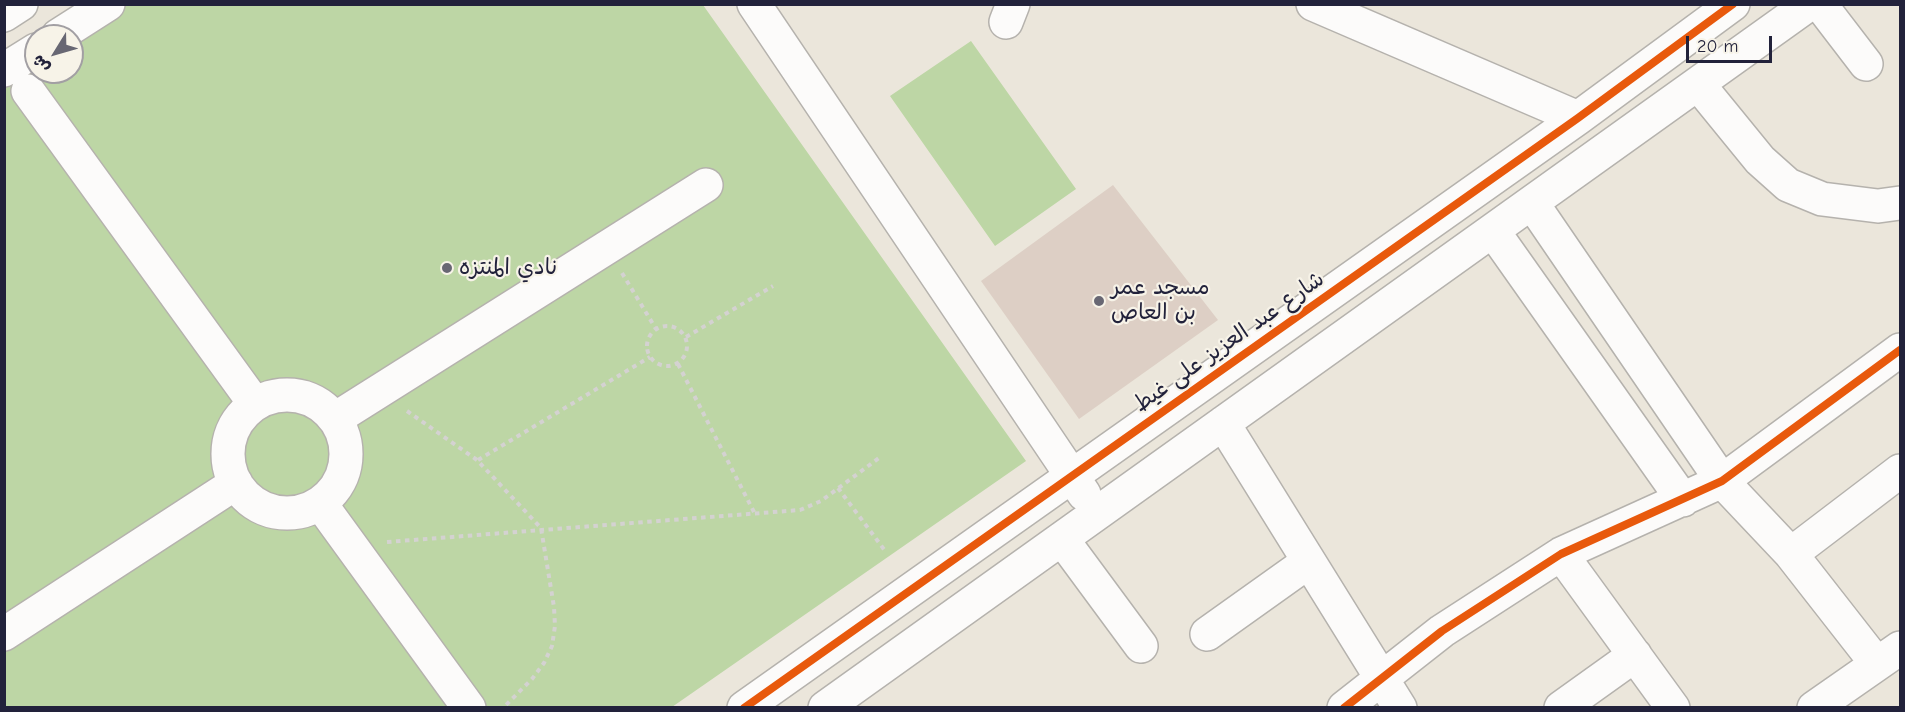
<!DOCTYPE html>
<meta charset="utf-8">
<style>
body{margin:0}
#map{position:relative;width:1905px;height:712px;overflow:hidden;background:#ebe6db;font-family:"Comic Neue","Playpen Sans Arabic",sans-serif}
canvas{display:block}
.frame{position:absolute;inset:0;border:6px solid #22223b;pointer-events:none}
.north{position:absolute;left:24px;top:24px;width:60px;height:60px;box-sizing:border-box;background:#f7f3e8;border:2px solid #a29fa3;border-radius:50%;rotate:233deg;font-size:16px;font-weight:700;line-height:24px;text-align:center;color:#22223b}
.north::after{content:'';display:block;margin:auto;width:21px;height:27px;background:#686773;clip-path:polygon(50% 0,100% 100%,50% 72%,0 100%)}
.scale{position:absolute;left:1686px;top:36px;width:86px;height:27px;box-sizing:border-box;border:3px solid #22223b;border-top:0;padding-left:8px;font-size:18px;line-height:21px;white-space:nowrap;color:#22223b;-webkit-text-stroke:4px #f7f3e8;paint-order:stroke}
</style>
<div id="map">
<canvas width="1905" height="712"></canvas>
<div class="frame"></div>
<div class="north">ش</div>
<div class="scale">20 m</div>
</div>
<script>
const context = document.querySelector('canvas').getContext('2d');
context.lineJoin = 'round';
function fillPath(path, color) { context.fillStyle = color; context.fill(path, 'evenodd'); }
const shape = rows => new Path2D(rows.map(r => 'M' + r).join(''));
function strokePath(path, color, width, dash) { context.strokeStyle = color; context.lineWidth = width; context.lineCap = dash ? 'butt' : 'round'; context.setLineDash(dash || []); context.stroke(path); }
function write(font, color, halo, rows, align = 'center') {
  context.font = font + ' "Comic Neue","Playpen Sans Arabic",sans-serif'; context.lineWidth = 4.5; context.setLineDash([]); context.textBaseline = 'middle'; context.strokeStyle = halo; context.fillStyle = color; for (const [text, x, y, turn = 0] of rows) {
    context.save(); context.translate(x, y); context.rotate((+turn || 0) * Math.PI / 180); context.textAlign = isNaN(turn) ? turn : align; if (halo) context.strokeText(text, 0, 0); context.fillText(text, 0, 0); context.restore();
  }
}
const green = shape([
 [114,5,703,5,1026,461,672,707,5,707,5,74,36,54,36,72,72,72,72,36],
 [971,41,1076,189,995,246,890,96]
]);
const building = shape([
 [1113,185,1218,320,1079,419,981,281]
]);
const path = shape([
 [622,273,656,329],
 '647 346a20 20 0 1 1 40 0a20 20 0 1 1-40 0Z',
 [686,337,773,286],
 [678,364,754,512],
 [407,411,477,460,541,528,554,607,555,626,552,646,544,663,532,679,503,708],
 [478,460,650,357],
 [838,488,886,552],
 [387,542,800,510,821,501,879,458]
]);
const minor = shape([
 [754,4,1084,494],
 [1313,4,1578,118],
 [1820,4,1866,64],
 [4,15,21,4],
 [1006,22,1013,4],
 [58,36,108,4],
 [4,70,36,50],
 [1698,84,1760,160,1788,185,1822,199,1878,206,1900,203],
 [28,91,255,404],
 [1532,203,1722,481,1791,554,1877,664],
 [1493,231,1683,500],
 '228 454a59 59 0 1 1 118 0a59 59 0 1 1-118 0Z',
 [335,419,706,185],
 [1223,423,1400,708],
 [320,503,469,708],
 [1062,539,1141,646],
 [1561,554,1673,708],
 [1791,554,1900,471],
 [4,634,236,483],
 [1207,634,1308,562],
 [744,708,1578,118,1733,4],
 [825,708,1809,4],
 [1344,708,1442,631,1561,554,1722,481,1900,350],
 [1561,708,1635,655],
 [1814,708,1900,648]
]);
const cycleway = shape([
 [744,708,1578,118,1733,4],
 [1344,708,1442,631,1561,554,1722,481,1900,350]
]);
const markers = [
 [447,268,6,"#686773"],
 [1099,301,6,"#686773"]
];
const poiNames = [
 ["نادي المنتزه",459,268],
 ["مسجد عمر",1111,288],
 ["بن العاص",1111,313]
];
const streetNames = [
 ["شارع عبد العزيز على غيط",1229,342,-35]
];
fillPath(green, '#bdd6a5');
fillPath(building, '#ddcfc5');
strokePath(minor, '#b5b2ad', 36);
strokePath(path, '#d4d2d1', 4, [4.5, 4.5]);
strokePath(minor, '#fcfbfa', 33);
strokePath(cycleway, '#e8590c', 8);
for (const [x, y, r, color] of markers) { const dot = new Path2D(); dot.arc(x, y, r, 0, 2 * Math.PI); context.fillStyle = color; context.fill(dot); strokePath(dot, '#f7f3e8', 2); }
write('22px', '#22223b', '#f7f3e8', poiNames, 'left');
write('22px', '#22223b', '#f7f3e8', streetNames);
</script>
